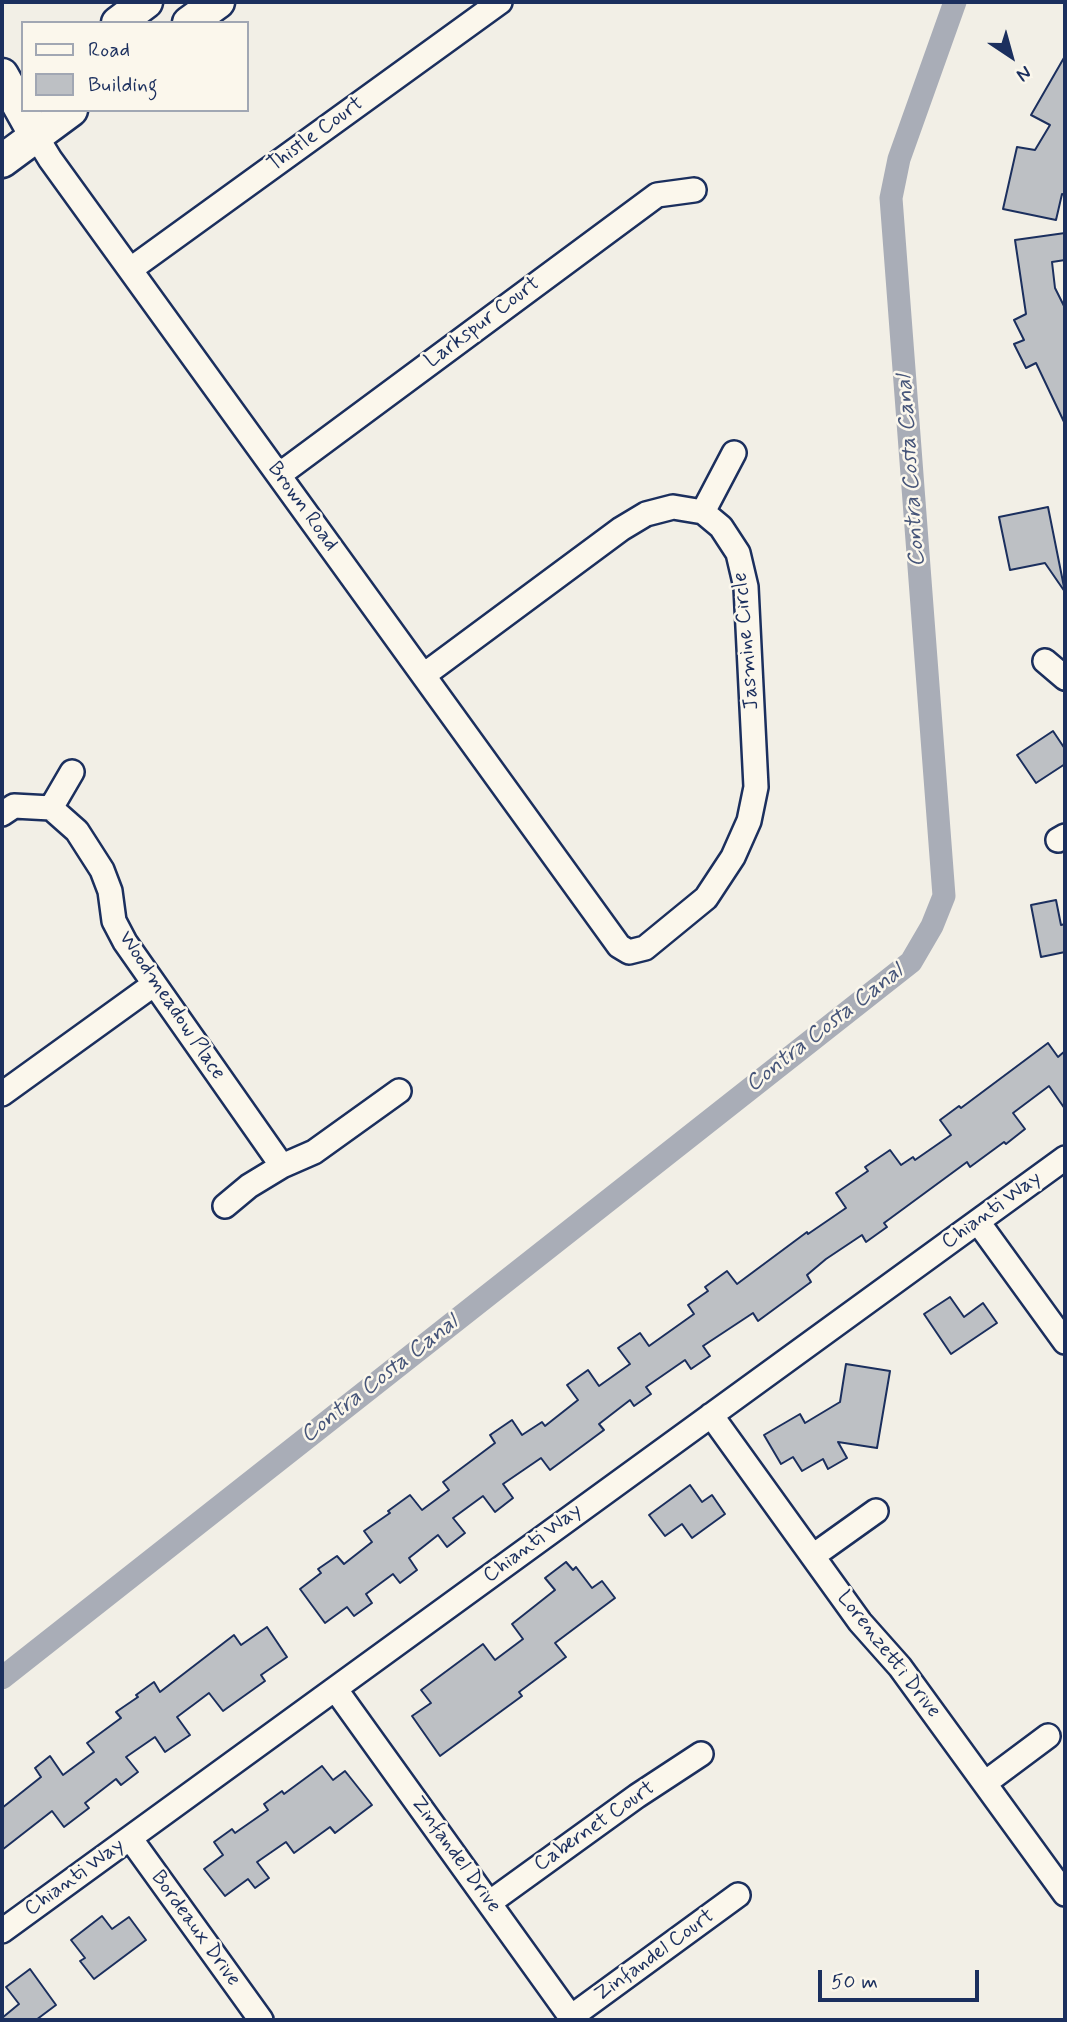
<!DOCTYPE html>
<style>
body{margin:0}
#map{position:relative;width:1067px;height:2022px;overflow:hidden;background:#f2efe6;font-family:Mynerve,sans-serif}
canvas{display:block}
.frame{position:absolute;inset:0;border:4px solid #1b2f5e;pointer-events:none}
.legend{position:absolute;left:21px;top:21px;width:228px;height:91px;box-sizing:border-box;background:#fbf7ec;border:2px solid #a1a7b3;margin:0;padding:9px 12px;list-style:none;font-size:21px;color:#1b2f5e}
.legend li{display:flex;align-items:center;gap:14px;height:35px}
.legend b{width:35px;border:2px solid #a1a7b3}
.north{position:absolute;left:976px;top:21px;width:70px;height:70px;-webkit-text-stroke:5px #fbf7ec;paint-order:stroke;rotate:144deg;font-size:19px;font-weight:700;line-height:28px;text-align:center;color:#1b2f5e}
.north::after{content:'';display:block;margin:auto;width:24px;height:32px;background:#1b2f5e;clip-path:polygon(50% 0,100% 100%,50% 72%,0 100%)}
.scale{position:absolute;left:818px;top:1970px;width:161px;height:32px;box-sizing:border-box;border:4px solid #1b2f5e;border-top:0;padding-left:9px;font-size:21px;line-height:24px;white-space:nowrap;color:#1b2f5e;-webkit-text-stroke:5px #fbf7ec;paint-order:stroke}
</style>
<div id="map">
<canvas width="1067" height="2022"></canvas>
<div class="frame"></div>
<ul class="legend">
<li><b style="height:9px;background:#fbf7ec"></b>Road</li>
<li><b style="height:19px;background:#bdc0c4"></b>Building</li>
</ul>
<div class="north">N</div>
<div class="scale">50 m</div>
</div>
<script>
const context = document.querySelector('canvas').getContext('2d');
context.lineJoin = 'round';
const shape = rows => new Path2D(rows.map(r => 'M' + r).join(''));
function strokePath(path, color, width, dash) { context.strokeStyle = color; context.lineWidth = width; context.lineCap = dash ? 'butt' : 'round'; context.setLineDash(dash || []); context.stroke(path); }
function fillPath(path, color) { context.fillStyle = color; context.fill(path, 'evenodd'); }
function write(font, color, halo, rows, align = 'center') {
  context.font = font + ' Mynerve,sans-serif'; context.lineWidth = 5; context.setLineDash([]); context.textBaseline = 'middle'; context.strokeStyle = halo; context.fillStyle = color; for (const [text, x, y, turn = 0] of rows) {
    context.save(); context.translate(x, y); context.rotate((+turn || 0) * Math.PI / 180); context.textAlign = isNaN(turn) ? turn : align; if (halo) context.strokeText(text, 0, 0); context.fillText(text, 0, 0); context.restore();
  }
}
const canal = shape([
 [2,1678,911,962,932,926,944,896,891,198,899,159,955,2]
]);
const building = shape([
 [1065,56,1065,195,1062,194,1056,220,1003,209,1017,147,1035,150,1050,125,1031,115,1065,56],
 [1065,233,1065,260,1052,262,1055,288,1065,308,1065,424,1036,363,1026,368,1014,344,1024,340,1014,320,1026,314,1015,240,1065,233],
 [1048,507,1065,592,1045,563,1010,570,999,517,1048,507],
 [1053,731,1065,749,1065,764,1036,783,1017,755,1053,731],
 [1056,900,1061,925,1065,924,1065,952,1041,957,1031,905,1056,900],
 [1048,1043,1058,1057,1065,1051,1065,1109,1049,1086,1013,1113,1025,1129,1006,1144,1004,1142,970,1167,967,1162,884,1223,887,1227,866,1242,862,1235,826,1259,807,1275,811,1282,758,1321,753,1313,703,1346,710,1356,691,1369,685,1360,646,1387,651,1394,634,1406,630,1400,599,1424,604,1430,550,1470,541,1458,503,1484,513,1498,495,1512,483,1496,453,1518,465,1533,447,1547,438,1535,409,1558,417,1570,400,1583,393,1574,366,1594,372,1603,354,1616,347,1607,325,1623,300,1589,321,1573,318,1569,337,1556,344,1564,372,1542,364,1531,390,1513,388,1511,410,1495,422,1510,449,1490,443,1482,495,1443,490,1435,512,1420,522,1435,542,1422,545,1426,578,1400,567,1385,588,1370,599,1386,630,1364,618,1348,640,1333,649,1346,694,1314,688,1305,708,1291,705,1287,727,1271,737,1284,807,1232,808,1234,846,1208,836,1193,868,1171,865,1167,890,1150,901,1165,913,1157,915,1160,951,1135,940,1120,959,1106,961,1108,1048,1043],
 [950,1297,964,1317,983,1303,997,1323,951,1354,924,1314,950,1297],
 [846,1364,890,1371,877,1448,838,1442,847,1458,828,1469,823,1459,802,1471,793,1457,781,1464,764,1435,800,1414,805,1423,840,1402,846,1364],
 [690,1485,702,1502,712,1495,725,1514,692,1538,682,1524,665,1536,649,1515,690,1485],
 [566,1562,573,1570,576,1567,592,1588,602,1581,615,1598,555,1643,566,1657,519,1692,522,1696,440,1756,412,1716,431,1703,421,1690,483,1644,495,1660,523,1639,512,1624,555,1590,545,1578,566,1562],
 [267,1627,287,1657,261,1675,265,1681,223,1711,209,1693,177,1717,190,1735,165,1752,155,1737,126,1757,138,1772,121,1785,116,1779,85,1803,89,1808,64,1827,52,1811,2,1850,2,1808,41,1777,35,1768,50,1756,63,1775,94,1752,87,1743,121,1718,116,1712,138,1697,136,1695,154,1682,160,1692,234,1635,241,1645,267,1627],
 [322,1766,333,1780,345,1771,372,1805,335,1833,330,1827,294,1853,286,1842,257,1862,269,1878,255,1888,248,1879,225,1896,204,1869,223,1855,214,1842,232,1829,235,1833,268,1810,264,1804,282,1791,284,1794,322,1766],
 [102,1916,112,1929,129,1917,146,1940,94,1979,80,1961,85,1958,71,1940,102,1916],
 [30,1969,56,2005,36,2020,2,2020,2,2018,19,2004,6,1987,30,1969]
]);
const street = shape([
 [36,136,50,159,619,946,629,952,645,948,706,898,733,857,749,821,756,787,746,587,738,553,721,527,703,512,673,507,646,514,621,529,424,675],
 [131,269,500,2],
 [279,475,657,195,694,190],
 [703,512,734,453],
 [1045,661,1065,678],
 [51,808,72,772],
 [2,814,14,806,51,808,77,831,102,870,110,891,114,921,125,942,282,1166],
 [1058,840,1065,836],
 [2,1094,153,985],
 [225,1206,249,1186,282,1166,314,1152,399,1091],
 [978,1222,1065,1342],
 [711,1415,860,1622,900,1667,1065,1894],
 [813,1556,876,1511],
 [336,1690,573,2020],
 [985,1783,1048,1736],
 [130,1838,261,2020],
 [489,1903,637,1796,701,1754],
 [2,1931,1065,1158],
 [571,2017,738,1895]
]);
const secondary = shape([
 [118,23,146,2],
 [189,23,218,2],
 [2,75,36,136],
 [2,161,71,110]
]);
const streetNames = [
 ["Thistle Court",316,135,-36],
 ["Larkspur Court",483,323,-37],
 ["Brown Road",302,507,54],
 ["Jasmine Circle",747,641,-95],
 ["Woodmeadow Place",171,1006,56],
 ["Chianti Way",992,1211,-36],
 ["Chianti Way",533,1544,-37],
 ["Lorenzetti Drive",888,1655,52],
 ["Cabernet Court",595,1827,-35],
 ["Zinfandel Drive",455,1855,54],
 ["Chianti Way",75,1878,-36],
 ["Bordeaux Drive",195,1929,54],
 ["Zinfandel Court",655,1956,-36]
];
const waterNames = [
 ["Contra Costa Canal",912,471,-94],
 ["Contra Costa Canal",825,1029,-38],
 ["Contra Costa Canal",380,1380,-38]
];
strokePath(canal, '#a9adb7', 23);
fillPath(building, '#bdc0c4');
strokePath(building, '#1b2f5e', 2);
strokePath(street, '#1b2f5e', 28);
strokePath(secondary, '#1b2f5e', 37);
strokePath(street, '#fbf7ec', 23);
strokePath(secondary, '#fbf7ec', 32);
write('21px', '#1b2f5e', '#fbf7ec', streetNames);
write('italic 23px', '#465579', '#fbf7ec', waterNames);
</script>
